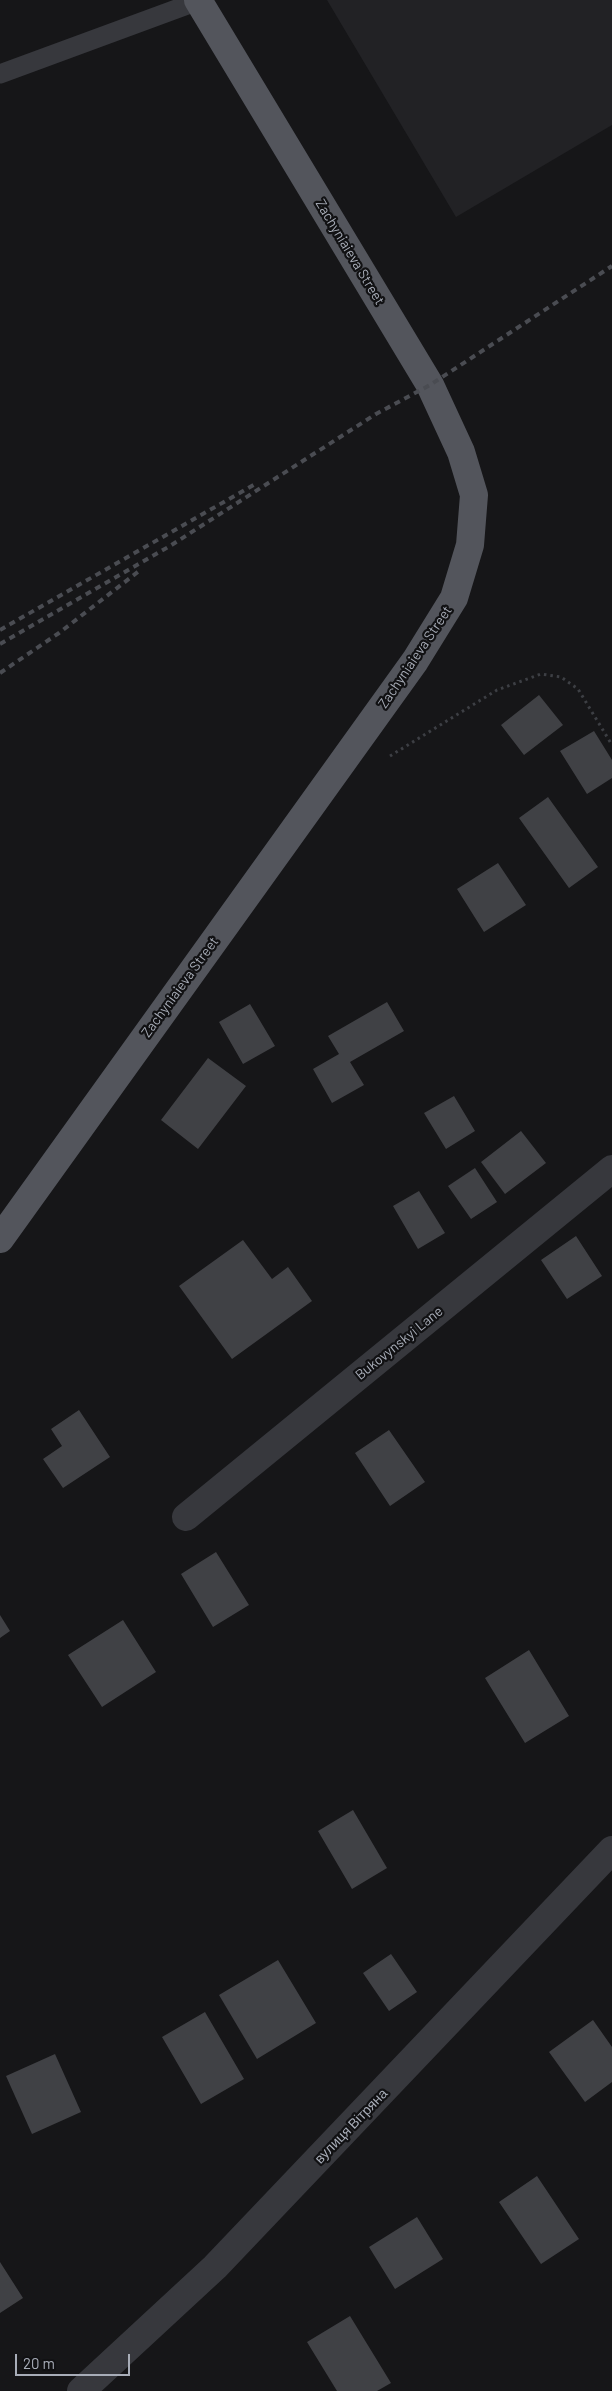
<!DOCTYPE html>
<meta charset="utf-8">
<style>
body{margin:0}
#map{position:relative;width:612px;height:2391px;overflow:hidden;background:#161618;font-family:Barlow,sans-serif}
canvas{display:block}
.scale{position:absolute;left:15px;top:2354px;width:115px;height:22px;box-sizing:border-box;border:2px solid #a8adb8;border-top:0;padding-left:6px;font-size:15px;line-height:18px;white-space:nowrap;color:#a8adb8;-webkit-text-stroke:4px #111113;paint-order:stroke}
</style>
<div id="map">
<canvas width="612" height="2391"></canvas>
<div class="scale">20 m</div>
</div>
<script>
const context = document.querySelector('canvas').getContext('2d');
context.lineJoin = 'round';
function fillPath(path, color) { context.fillStyle = color; context.fill(path, 'evenodd'); }
const shape = rows => new Path2D(rows.map(r => 'M' + r).join(''));
function strokePath(path, color, width, dash) { context.strokeStyle = color; context.lineWidth = width; context.lineCap = dash ? 'butt' : 'round'; context.setLineDash(dash || []); context.stroke(path); }
function write(font, color, halo, rows, align = 'center') {
  context.font = font + ' Barlow,sans-serif'; context.lineWidth = 4.5; context.setLineDash([]); context.textBaseline = 'middle'; context.strokeStyle = halo; context.fillStyle = color; for (const [text, x, y, turn = 0] of rows) {
    context.save(); context.translate(x, y); context.rotate((+turn || 0) * Math.PI / 180); context.textAlign = isNaN(turn) ? turn : align; if (halo) context.strokeText(text, 0, 0); context.fillText(text, 0, 0); context.restore();
  }
}
const built = shape([
 [327,0,612,0,612,125,456,217]
]);
const building = shape([
 [539,695,563,725,524,755,501,725],
 [594,731,612,760,612,778,587,794,560,751],
 [548,797,598,867,569,888,519,818],
 [498,863,526,905,484,932,457,889],
 [387,1002,404,1031,350,1062,364,1085,332,1103,313,1069,339,1054,328,1036],
 [250,1004,275,1046,243,1064,219,1022],
 [208,1058,246,1086,198,1149,161,1120],
 [454,1096,475,1131,446,1149,424,1113],
 [521,1131,546,1163,505,1194,481,1162],
 [475,1168,497,1202,471,1219,448,1186],
 [419,1191,445,1233,418,1249,393,1206],
 [576,1236,602,1276,567,1299,541,1260],
 [243,1240,272,1279,288,1267,312,1301,232,1359,179,1286],
 [79,1410,110,1457,63,1488,43,1459,62,1446,51,1429],
 [389,1430,425,1482,390,1506,355,1453],
 [216,1552,249,1605,213,1627,181,1574],
 [0,1615,10,1631,0,1638],
 [123,1620,156,1672,102,1707,68,1655],
 [529,1650,569,1716,525,1743,485,1678],
 [353,1810,387,1868,352,1889,318,1831],
 [391,1954,417,1992,389,2011,363,1973],
 [278,1960,316,2023,257,2059,219,1995],
 [205,2012,244,2079,201,2104,162,2037],
 [593,2020,612,2047,612,2082,585,2102,549,2052],
 [55,2054,81,2112,32,2134,6,2076],
 [537,2176,579,2239,541,2264,499,2202],
 [417,2217,443,2259,395,2289,369,2247],
 [0,2262,23,2298,0,2313],
 [350,2316,391,2383,377,2391,337,2391,307,2342]
]);
const path = shape([
 [390,756,497,690,541,674,561,677,578,689,612,745]
]);
const lane = shape([
 [0,74,198,1]
]);
const street = shape([
 [186,1517,612,1169],
 [81,2391,215,2267,612,1850]
]);
const primary = shape([
 [0,1239,415,661,454,598,470,545,474,495,461,452,430,385,198,0]
]);
const rail = shape([
 [0,630,257,483],
 [0,644,170,546,376,414,430,385,612,266],
 [0,673,59,633,139,571]
]);
const streetNames = [
 ["Zachyniaieva Street",350,252,59],
 ["Zachyniaieva Street",415,657,-56],
 ["Zachyniaieva Street",180,987,-54],
 ["Bukovynskyi Lane",399,1343,-39],
 ["вулиця Вітряна",351,2126,-46]
];
fillPath(built, '#222225');
fillPath(building, '#404145');
strokePath(path, '#3d3f44', 3, [2.5, 4]);
strokePath(lane, '#37383d', 19);
strokePath(street, '#37383d', 28);
strokePath(primary, '#53555c', 28);
strokePath(rail, '#4a4c52', 4, [6, 5]);
write('14px', '#a8adb8', '#111113', streetNames);
</script>
